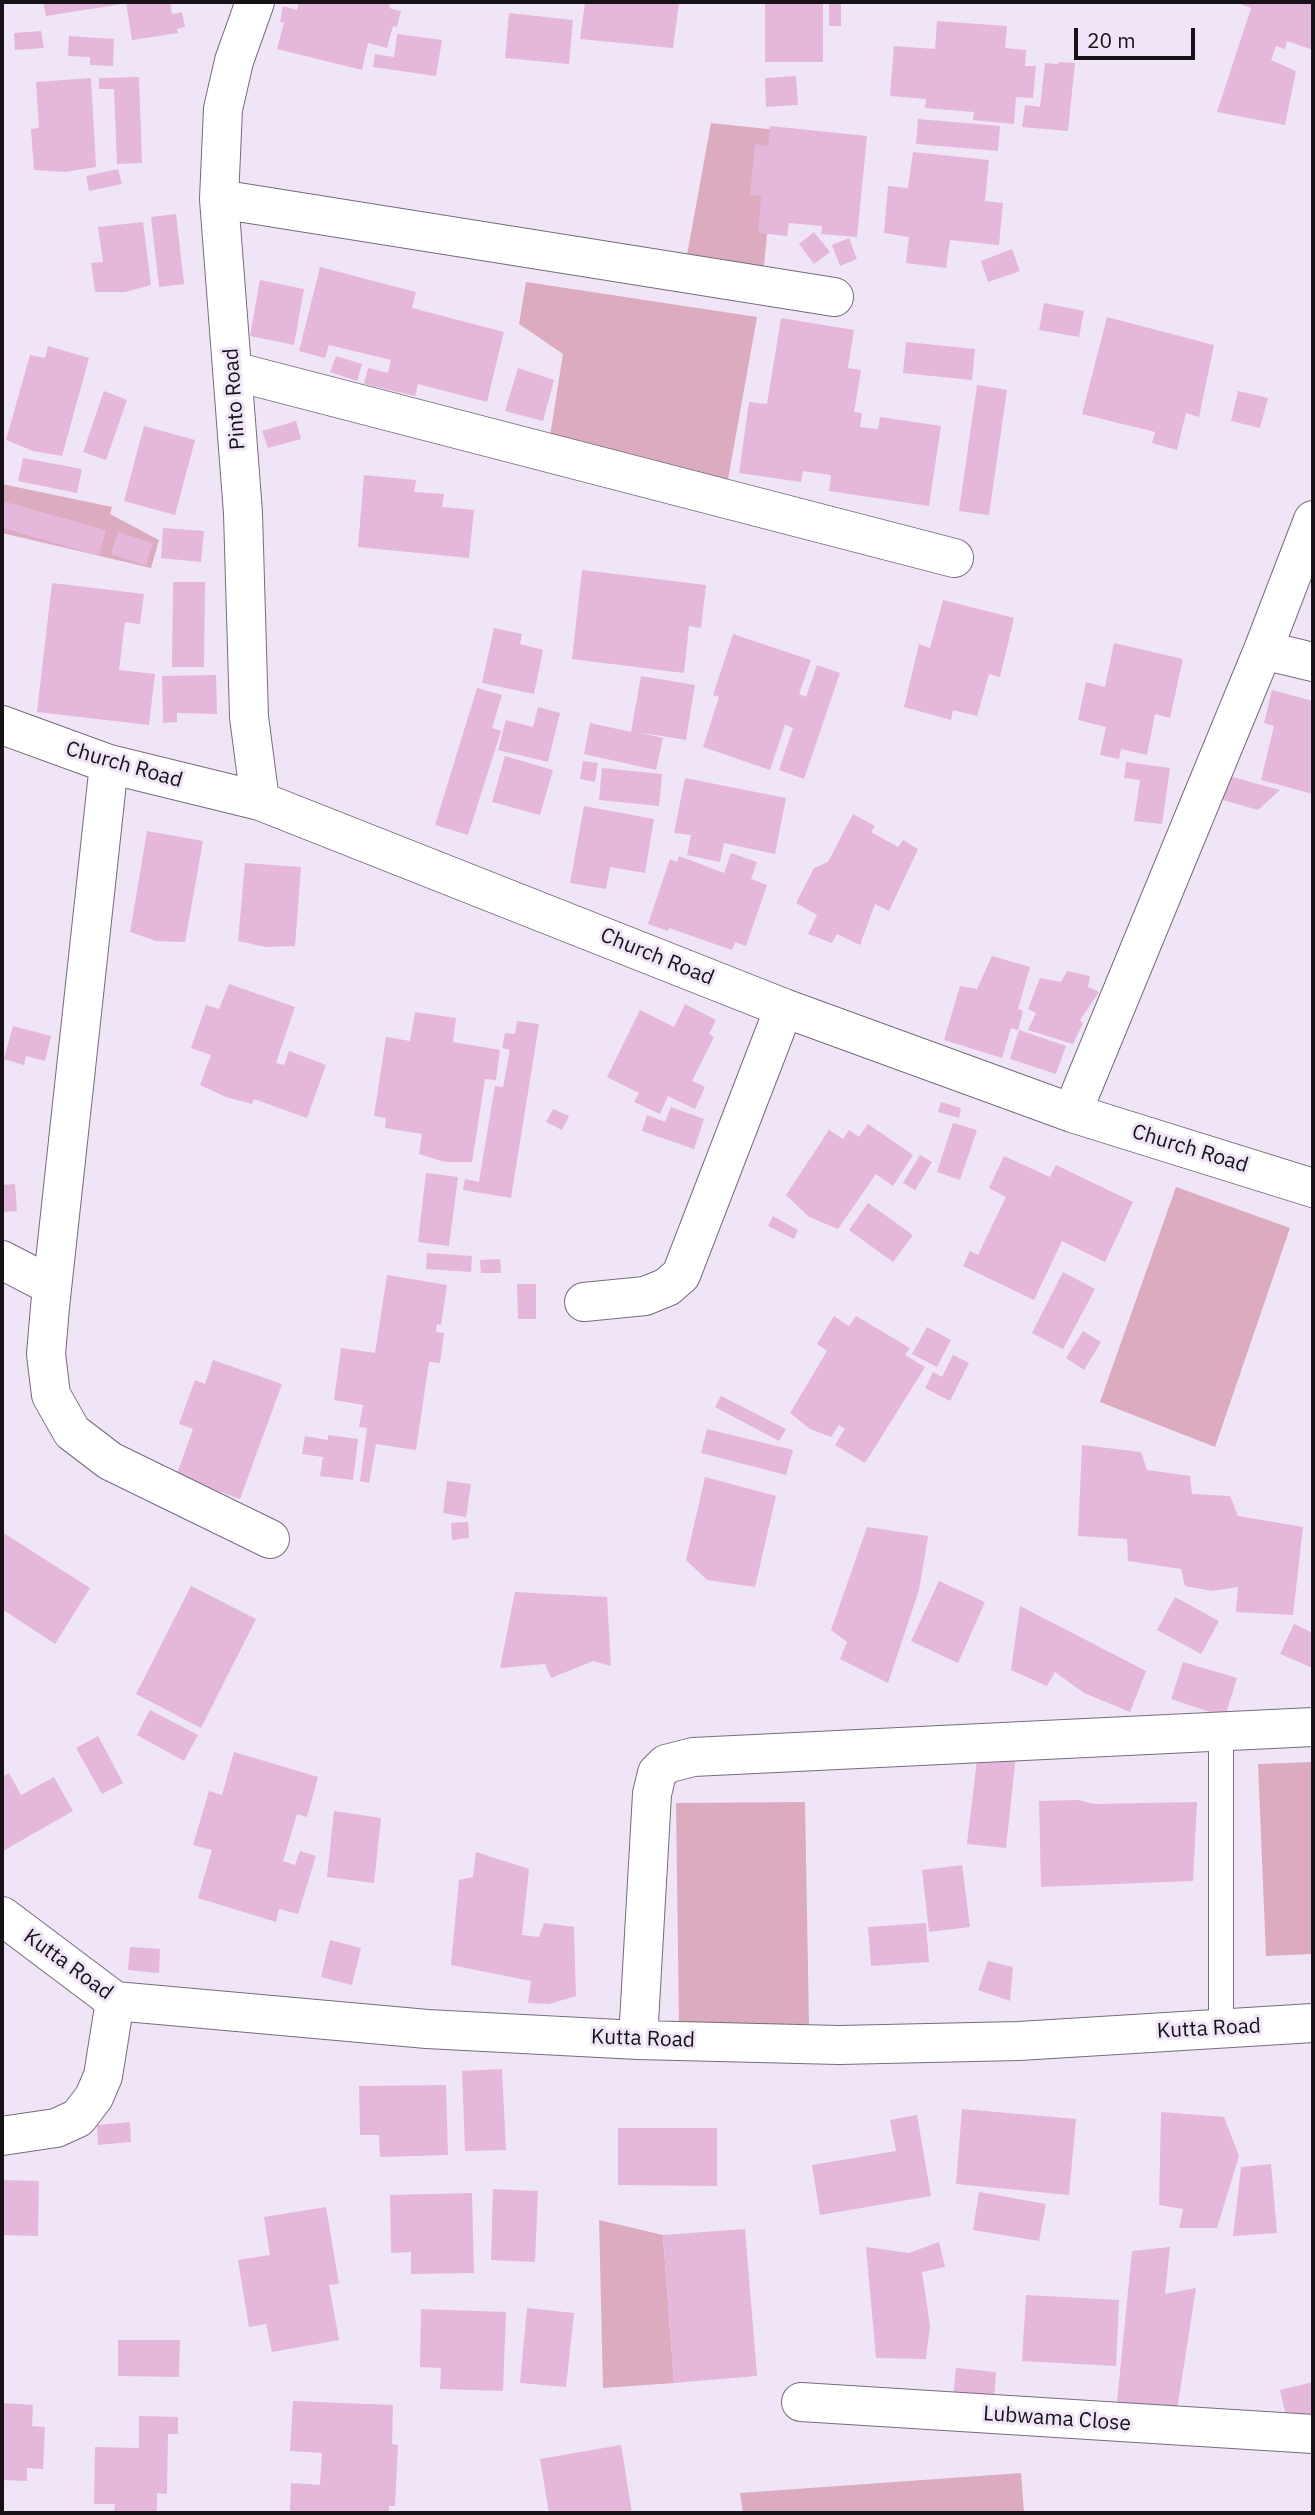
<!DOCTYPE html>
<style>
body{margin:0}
#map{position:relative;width:1315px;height:2515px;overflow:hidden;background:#f0e5f6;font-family:"IBM Plex Sans",sans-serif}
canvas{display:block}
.frame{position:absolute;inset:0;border:4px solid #161218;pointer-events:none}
.scale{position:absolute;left:1074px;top:28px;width:121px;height:32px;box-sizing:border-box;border:4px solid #161218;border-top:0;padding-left:9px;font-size:21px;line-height:24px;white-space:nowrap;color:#161218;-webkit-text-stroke:5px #f0e5f6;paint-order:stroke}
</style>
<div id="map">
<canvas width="1315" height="2515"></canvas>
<div class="frame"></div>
<div class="scale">20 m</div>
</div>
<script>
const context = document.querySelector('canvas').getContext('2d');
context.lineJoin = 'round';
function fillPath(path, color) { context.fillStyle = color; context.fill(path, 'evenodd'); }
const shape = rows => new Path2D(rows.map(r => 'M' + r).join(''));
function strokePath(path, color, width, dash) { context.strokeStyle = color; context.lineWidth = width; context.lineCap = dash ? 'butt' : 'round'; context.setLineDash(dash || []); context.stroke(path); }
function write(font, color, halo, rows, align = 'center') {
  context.font = font + ' "IBM Plex Sans",sans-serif'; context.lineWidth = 6; context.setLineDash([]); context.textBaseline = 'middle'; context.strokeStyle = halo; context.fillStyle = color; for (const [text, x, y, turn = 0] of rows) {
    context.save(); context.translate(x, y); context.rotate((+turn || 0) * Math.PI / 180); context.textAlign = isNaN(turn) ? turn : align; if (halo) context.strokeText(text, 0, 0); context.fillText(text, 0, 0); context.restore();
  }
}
const green = shape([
 [711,123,777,130,763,276,685,266],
 [526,282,757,317,727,485,550,436,563,354,519,324],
 [2,484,112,507,110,514,159,540,151,568,2,533],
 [1176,1187,1290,1228,1215,1447,1100,1402],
 [1313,1762,1313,1954,1266,1956,1258,1764],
 [805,1802,809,2024,679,2026,676,1803],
 [599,2220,663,2235,674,2383,603,2388],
 [1021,2473,1024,2513,743,2513,740,2493]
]);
const building = shape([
 [43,2,121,2,122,4,46,16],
 [126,2,170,2,172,14,182,12,185,27,177,29,178,33,132,40],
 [299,2,391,2,389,8,401,11,397,27,393,26,387,48,368,43,362,70,277,49,284,23,280,22,283,6,297,10],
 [585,2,679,2,673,48,580,39],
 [765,2,823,2,823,62,765,62],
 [829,2,841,2,841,26,829,26],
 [1235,2,1313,2,1313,50,1287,41,1285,49,1276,46,1271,60,1296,71,1285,125,1217,112,1251,8],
 [509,13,573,20,569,64,505,58],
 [937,21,1007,26,1005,48,1026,50,1025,66,1036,66,1033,98,1016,97,1014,124,973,120,974,112,925,108,926,99,890,96,894,46,935,49],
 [41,31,44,48,15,50,14,33],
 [397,34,442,40,436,76,373,67,375,54,394,57],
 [69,36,114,39,113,66,90,65,90,57,68,56],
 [1059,62,1075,63,1068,131,1022,127,1025,105,1040,107,1045,63,1058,64],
 [796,76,798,105,766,107,765,78],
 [139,77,142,163,117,164,114,89,99,89,99,78],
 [91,78,96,167,65,172,34,170,31,129,39,128,36,82],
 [918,119,1000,126,998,151,916,144],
 [770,126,867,136,857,237,821,234,822,226,789,223,787,236,758,233,761,196,750,195,755,144,768,146],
 [913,152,989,160,985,201,1003,203,999,245,950,240,946,268,906,263,909,237,884,233,888,186,908,188],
 [118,169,122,184,89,191,86,176],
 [176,214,184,284,159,287,151,217],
 [143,222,151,285,125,292,95,292,91,263,103,262,98,227],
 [814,232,830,252,814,264,799,244],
 [849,238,857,259,840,266,832,245],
 [1012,249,1020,271,988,282,981,261],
 [320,267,416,292,412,308,504,332,487,402,418,384,415,396,364,384,368,368,388,373,391,360,329,345,325,358,299,351],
 [260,280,304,289,294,345,250,336],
 [1044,303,1084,311,1079,337,1039,330],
 [1107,317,1214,345,1199,417,1186,413,1177,450,1152,443,1155,432,1082,414],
 [781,318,854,330,848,368,861,370,854,412,862,413,860,427,878,429,880,417,941,426,929,506,829,491,831,475,803,471,801,482,739,473,749,402,767,404],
 [906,342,975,349,972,380,903,373],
 [48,346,89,358,62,456,33,451,6,440,30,355,45,358],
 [336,356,362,364,357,381,330,372],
 [518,368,554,380,543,421,505,411],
 [977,385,1007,390,989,515,959,511],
 [104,391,127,400,106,460,83,452],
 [1238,391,1268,398,1260,428,1231,421],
 [296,421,301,439,268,448,262,431],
 [144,426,195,440,175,515,124,501],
 [23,458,82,469,77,493,18,481],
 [364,475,416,480,414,492,444,494,442,507,474,510,469,558,358,547],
 [2,501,106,530,99,556,2,528],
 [163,528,204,531,201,562,161,558],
 [118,532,153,543,146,565,111,554],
 [582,570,706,585,701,628,689,626,684,673,572,659],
 [173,582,205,582,204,667,172,667],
 [52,583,144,594,140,624,125,622,119,670,155,674,149,725,37,712],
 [943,600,1014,618,1000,677,989,674,977,716,953,710,951,720,904,707,919,644,930,648],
 [494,628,522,634,520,644,543,650,534,694,482,683],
 [733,634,811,660,799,694,806,697,817,665,840,673,804,779,779,770,793,728,785,725,770,770,703,747,719,697,713,695],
 [1114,643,1183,659,1170,718,1155,714,1147,755,1121,749,1119,759,1100,755,1106,727,1078,720,1086,682,1105,687],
 [216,675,217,714,177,713,177,722,163,723,162,676],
 [641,676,695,685,686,740,637,732,663,738,656,770,584,754,590,723,631,732],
 [477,688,502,695,492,728,501,731,468,835,435,825],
 [1272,690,1313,701,1313,794,1261,780,1274,726,1264,723],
 [538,707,560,713,548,762,498,750,506,720,533,727],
 [505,756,553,770,540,815,492,802],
 [583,761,598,763,595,782,580,779],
 [1126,762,1170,768,1162,824,1134,821,1140,780,1124,778],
 [602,768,662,774,659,806,599,800],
 [1225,775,1280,790,1258,810,1216,798],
 [685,778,786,798,775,854,724,843,720,862,687,855,691,835,674,833],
 [584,806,654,819,645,873,610,867,606,889,570,883],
 [853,814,875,826,871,832,898,847,903,840,918,849,889,911,875,904,860,945,837,934,832,943,808,934,817,915,796,903,814,868,828,862],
 [147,831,203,841,185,942,156,941,130,932],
 [731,853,757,862,751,879,767,885,746,946,735,942,732,950,669,928,668,931,648,924,670,859,677,862,679,856,724,873],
 [245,863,301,867,295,946,266,947,238,941],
 [992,956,1030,967,1018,1009,1023,1011,1018,1030,1011,1028,1002,1058,944,1040,960,986,977,989],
 [1067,971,1090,976,1088,987,1099,992,1080,1020,1083,1023,1073,1044,1028,1030,1036,1013,1028,1009,1040,978,1061,982],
 [229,984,295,1007,276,1063,284,1065,289,1051,326,1065,307,1118,254,1099,252,1104,226,1097,200,1085,211,1055,191,1048,206,1005,219,1009],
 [685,1004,716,1020,709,1034,714,1037,692,1081,705,1087,695,1109,668,1096,660,1114,634,1102,639,1093,607,1077,640,1010,674,1027],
 [415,1012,456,1018,453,1042,500,1050,496,1080,485,1079,472,1162,445,1162,419,1154,422,1134,385,1128,386,1118,374,1116,386,1037,410,1041],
 [517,1021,539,1024,511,1198,463,1190,465,1179,479,1182,495,1086,503,1087,510,1050,502,1048,505,1033,515,1034],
 [13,1026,51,1036,45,1061,26,1056,24,1065,4,1059],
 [1019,1030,1066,1046,1056,1074,1010,1059],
 [941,1102,961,1108,959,1118,938,1112],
 [671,1107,704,1119,694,1149,642,1131,647,1115,665,1122],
 [553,1109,569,1116,562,1130,546,1122],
 [953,1123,977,1130,960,1180,937,1172],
 [868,1124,913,1155,893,1186,876,1174,838,1229,809,1217,786,1195,829,1130,843,1139,849,1130,859,1137],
 [920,1155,932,1162,915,1190,903,1183],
 [1004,1156,1050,1177,1056,1165,1133,1202,1105,1262,1062,1241,1034,1300,963,1266,970,1251,978,1255,1006,1197,989,1188],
 [426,1173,458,1177,449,1246,418,1242],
 [15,1184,17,1211,2,1212,2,1185],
 [868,1203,913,1235,893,1262,849,1230],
 [773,1216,798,1230,794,1239,768,1226],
 [427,1253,472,1256,471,1272,426,1269],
 [500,1259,501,1273,481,1273,480,1260],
 [1063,1272,1095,1289,1063,1349,1032,1333],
 [387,1275,447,1285,441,1325,437,1324,436,1332,444,1333,440,1363,429,1362,416,1450,376,1444,369,1483,360,1481,367,1428,359,1427,363,1405,334,1400,341,1348,375,1353],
 [517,1284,536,1284,536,1319,518,1319],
 [834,1316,849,1326,856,1316,910,1348,905,1355,925,1367,865,1463,835,1445,845,1429,839,1425,831,1437,810,1429,790,1413,827,1351,817,1344],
 [927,1327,951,1340,937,1367,912,1354],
 [1083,1331,1101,1342,1084,1370,1066,1358],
 [953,1355,969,1363,950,1401,925,1388,933,1372,942,1377],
 [213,1360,282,1384,240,1499,176,1476,193,1429,179,1424,195,1380,205,1384],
 [721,1396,786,1429,779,1441,715,1407],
 [707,1429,793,1450,786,1475,701,1453],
 [328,1435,358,1439,353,1480,320,1476,323,1457,302,1454,305,1436,328,1440],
 [1082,1445,1141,1452,1147,1470,1190,1476,1192,1494,1230,1496,1238,1516,1303,1527,1293,1615,1236,1612,1238,1587,1212,1591,1185,1586,1181,1569,1128,1561,1127,1539,1078,1536],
 [705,1477,776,1496,755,1587,707,1580,686,1560],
 [447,1481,471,1484,466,1517,443,1513],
 [468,1522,469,1538,452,1540,451,1523],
 [867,1527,928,1536,919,1590,888,1683,840,1659,847,1642,831,1630],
 [2,1532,90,1588,55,1644,2,1609],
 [939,1581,985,1602,958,1663,911,1641],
 [191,1586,256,1619,201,1728,136,1694],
 [515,1592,607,1597,611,1666,593,1661,551,1678,545,1664,500,1668],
 [1175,1597,1219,1621,1201,1654,1157,1630],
 [1020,1606,1146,1671,1130,1712,1084,1693,1055,1672,1047,1686,1011,1670],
 [1294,1624,1313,1633,1313,1668,1280,1654],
 [1183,1662,1237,1678,1225,1717,1171,1699],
 [150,1710,198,1735,184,1761,137,1735],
 [98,1736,123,1783,102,1794,76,1748],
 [978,1751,1016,1755,1006,1848,967,1844],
 [234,1752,318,1777,307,1817,297,1814,283,1861,295,1865,300,1851,316,1856,298,1914,279,1909,276,1922,198,1898,212,1850,193,1845,209,1791,222,1795],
 [9,1773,21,1795,54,1777,73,1811,3,1851,2,1777],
 [1078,1800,1094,1804,1197,1802,1193,1881,1041,1887,1039,1801],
 [334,1811,381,1818,374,1883,327,1877],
 [476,1852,529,1869,522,1935,539,1937,544,1923,574,1927,576,1996,549,2004,528,2003,531,1981,451,1965,459,1880,473,1877],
 [962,1865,970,1927,929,1932,922,1870],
 [926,1923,929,1962,871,1966,868,1927],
 [330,1940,361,1948,352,1985,321,1977],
 [130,1947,160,1949,159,1973,128,1970],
 [988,1961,1013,1967,1010,2001,978,1990],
 [502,2069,506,2150,465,2151,462,2071],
 [446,2085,448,2155,380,2157,379,2135,360,2135,359,2086],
 [962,2109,1076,2119,1069,2195,956,2184],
 [1161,2112,1224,2117,1239,2156,1217,2228,1179,2228,1183,2209,1159,2205],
 [917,2115,931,2196,820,2215,812,2165,896,2151,890,2120],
 [130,2122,131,2142,98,2145,97,2125],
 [618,2128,717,2128,717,2186,618,2185],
 [1271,2164,1277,2233,1233,2236,1241,2167],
 [2,2180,39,2181,38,2236,2,2235],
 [493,2189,538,2191,535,2262,491,2260],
 [979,2192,1046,2204,1039,2241,973,2230],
 [472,2193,474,2273,411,2274,411,2252,391,2253,390,2195],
 [326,2207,339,2284,329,2285,339,2340,272,2352,266,2324,249,2327,238,2260,270,2255,264,2217],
 [745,2229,757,2376,674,2383,663,2235],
 [939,2242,945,2267,922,2272,930,2326,926,2359,876,2358,866,2247,909,2253],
 [1170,2247,1165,2294,1196,2288,1176,2416,1117,2402,1132,2251],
 [1026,2295,1119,2300,1116,2366,1022,2361],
 [527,2308,574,2313,566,2387,520,2383],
 [421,2309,506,2312,503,2391,440,2389,441,2368,420,2367],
 [118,2340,180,2340,179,2377,118,2376],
 [956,2368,996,2372,994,2400,953,2397],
 [1313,2382,1313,2413,1287,2420,1280,2390],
 [293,2401,393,2405,392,2444,398,2445,395,2506,389,2506,389,2513,290,2513,291,2483,320,2485,322,2453,290,2451],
 [2,2403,33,2405,32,2426,45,2427,43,2469,27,2468,27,2481,2,2480],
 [139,2416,178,2417,178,2434,168,2434,167,2494,157,2493,157,2513,114,2513,115,2504,94,2504,95,2447,139,2448],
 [621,2445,632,2513,549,2513,540,2459]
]);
const lane = shape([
 [1221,1731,1221,2028]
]);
const street = shape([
 [255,2,234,61,223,109,219,199,243,513,249,717,260,801],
 [219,199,834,297],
 [233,371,954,558],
 [1263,650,1313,662],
 [2,725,109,764,260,801,784,1008,1072,1113,1313,1188],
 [109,764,50,1307,46,1354,51,1395,72,1432,110,1461,270,1539],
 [1072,1113,1263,650,1313,520],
 [2,1260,52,1286],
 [584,1302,645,1296,667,1287,681,1275,784,1008],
 [2,1916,115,2001,427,2029,638,2040,839,2045,1019,2041,1313,2023],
 [638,2040,652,1794,657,1773,666,1764,693,1757,1313,1727],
 [2,2136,56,2128,78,2118,94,2097,103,2076,115,2001],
 [801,2402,1313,2434]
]);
const streetNames = [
 ["Pinto Road",235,399,-94],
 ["Church Road",124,765,16],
 ["Church Road",657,957,22],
 ["Church Road",1190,1149,17],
 ["Kutta Road",68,1965,36],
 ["Kutta Road",1209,2029,-3],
 ["Kutta Road",643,2039,2],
 ["Lubwama Close",1057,2419,4]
];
fillPath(green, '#ddabc0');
fillPath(building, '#e4b7db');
strokePath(lane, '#766d7b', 26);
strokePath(street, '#766d7b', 40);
strokePath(lane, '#fff', 24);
strokePath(street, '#fff', 38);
write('21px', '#161218', '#f0e5f6', streetNames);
</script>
